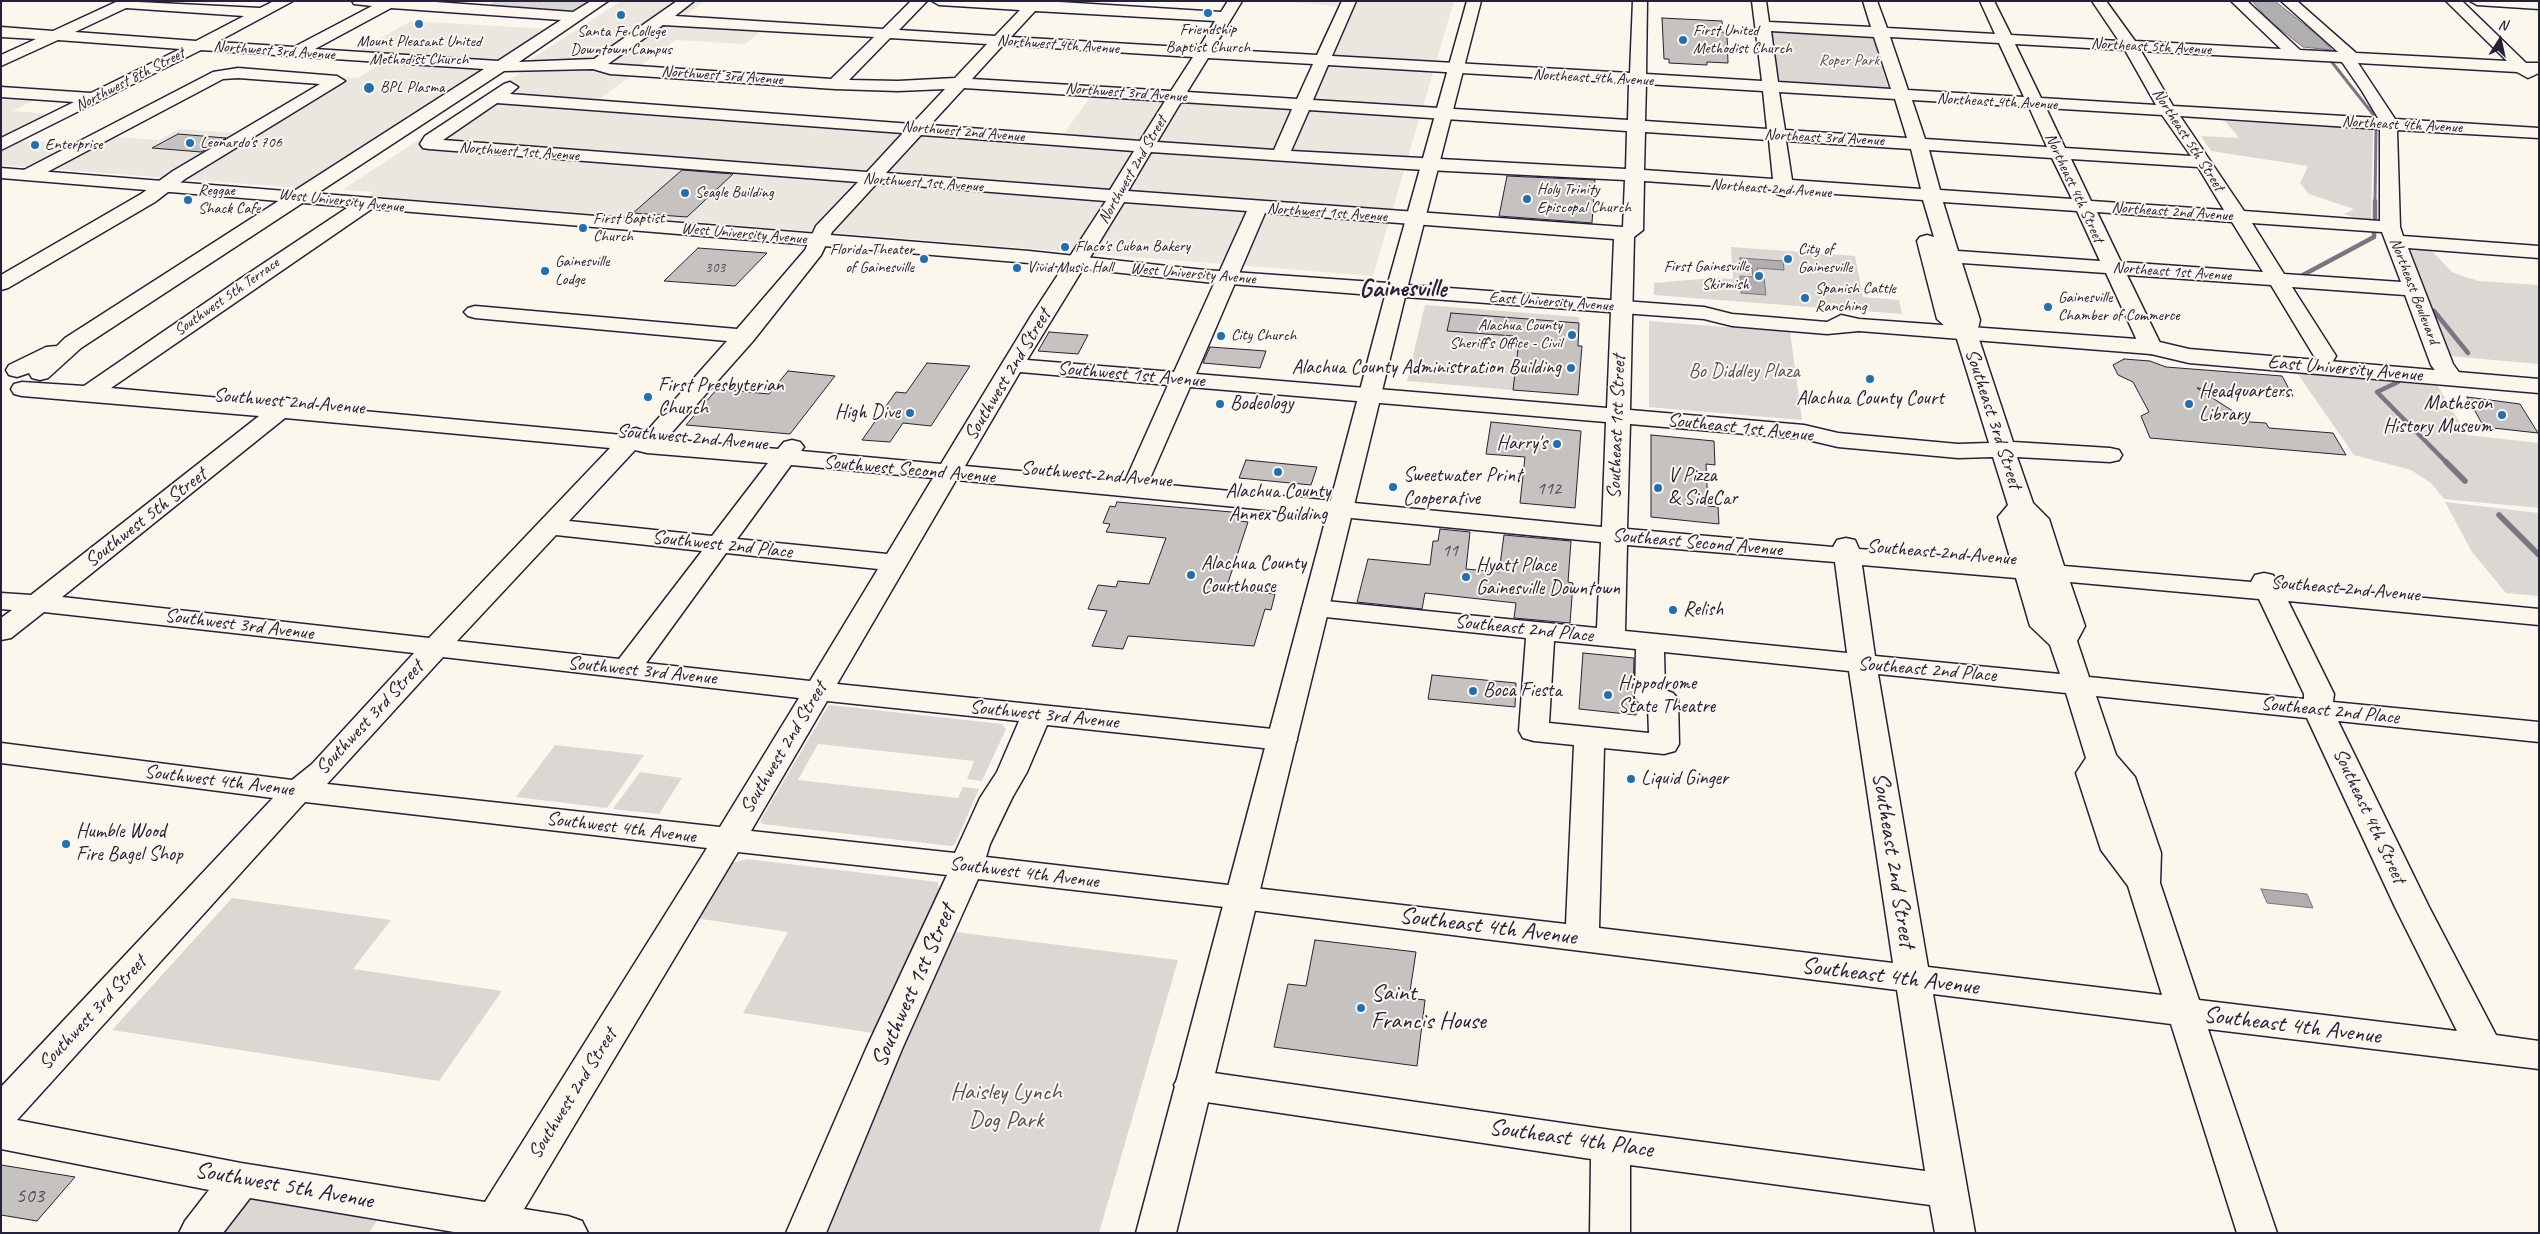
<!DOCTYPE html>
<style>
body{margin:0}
#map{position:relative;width:2540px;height:1234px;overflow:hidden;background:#fbf7ec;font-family:Caveat,sans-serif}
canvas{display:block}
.frame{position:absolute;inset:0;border:2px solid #22223b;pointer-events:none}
.north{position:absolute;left:2475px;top:15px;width:50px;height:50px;-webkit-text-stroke:4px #fbf7ec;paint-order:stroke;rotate:10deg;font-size:14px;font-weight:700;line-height:20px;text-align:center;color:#22223b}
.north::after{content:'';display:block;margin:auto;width:18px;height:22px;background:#22223b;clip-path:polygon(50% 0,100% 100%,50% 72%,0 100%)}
</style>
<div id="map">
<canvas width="2540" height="1234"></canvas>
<div class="frame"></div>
<div class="north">N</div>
</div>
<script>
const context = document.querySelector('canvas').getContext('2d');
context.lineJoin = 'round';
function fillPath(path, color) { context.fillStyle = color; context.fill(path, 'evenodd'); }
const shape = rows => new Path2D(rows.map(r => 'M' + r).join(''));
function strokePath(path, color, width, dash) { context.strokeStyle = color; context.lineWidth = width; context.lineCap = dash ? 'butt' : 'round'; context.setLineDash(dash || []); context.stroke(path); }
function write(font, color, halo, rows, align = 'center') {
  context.font = font + ' Caveat,sans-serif'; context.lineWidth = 4; context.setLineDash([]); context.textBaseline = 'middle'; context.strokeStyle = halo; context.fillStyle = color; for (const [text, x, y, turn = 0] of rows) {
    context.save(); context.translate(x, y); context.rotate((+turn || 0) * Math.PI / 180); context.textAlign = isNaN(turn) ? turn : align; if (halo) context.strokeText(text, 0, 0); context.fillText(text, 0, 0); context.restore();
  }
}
const built = shape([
 [621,1,705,1,676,22,765,28,745,44,675,40,636,69,634,74,587,108,905,132,933,138,1054,147,1091,96,1291,108,1338,6,1277,1,1454,1,1373,276,369,196,373,192,342,190,532,65,524,64],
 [411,21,549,29,498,62,352,54],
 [389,60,489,68,299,188,1,165,1,95,38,98,12,111,54,114,6,139,71,144,89,135,159,140,179,129,236,133,333,76,357,78]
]);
const green = shape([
 [495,1,588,1,573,11,562,13,485,8],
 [1771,29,1872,34,1889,91,1780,85],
 [2225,121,2373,129,2371,223,2344,214,2354,209,2309,194,2300,183,2308,166,2211,151,2201,136,2239,138],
 [1731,247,1855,256,1863,297,1899,300,1902,314,1654,295,1654,283,1713,278,1733,279],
 [2410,248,2430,249,2452,272,2465,277,2479,281,2539,285,2539,364,2448,356],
 [1425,305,1579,317,1579,323,1451,313,1447,331,1513,336,1513,341,1519,341,1513,390,1407,381],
 [1649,321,1790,332,1802,420,1649,407],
 [2297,373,2438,386,2467,435,2539,443,2539,508,2444,499,2431,483,2411,470,2354,455],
 [2445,502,2539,513,2539,596,2506,593,2472,552],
 [829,705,1002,724,1006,729,982,781,967,779,974,761,818,744,798,780,958,798,963,787,979,789,955,844,951,846,763,824,760,821],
 [555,745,644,755,607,808,516,797],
 [640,772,682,778,659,814,613,809],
 [747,859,938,882,939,892,873,1033,743,1013,788,932,695,918,729,864],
 [232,898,391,920,353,969,502,991,439,1081,112,1030],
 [947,931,1178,960,1099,1233,817,1233],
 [255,1197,378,1219,369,1233,217,1233,246,1200]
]);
const water = shape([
 [2252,1,2275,1,2321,38,2332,50,2303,47,2271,22,2252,1],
 [1740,258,1783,261,1784,270,1757,268,1758,277,1764,278,1766,295,1741,293,1740,276,1753,277,1752,268,1741,267,1740,258],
 [2261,889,2307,894,2313,908,2267,903,2261,889]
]);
const streamFar2 = shape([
 [2331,61,2376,118],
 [2375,202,2376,130]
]);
const streamFar1 = shape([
 [2375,221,2375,201],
 [2303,275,2374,237,2374,232],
 [2434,311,2468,353],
 [2398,382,2377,392,2447,463]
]);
const stream = shape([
 [2446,462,2465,481],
 [2499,515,2539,555]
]);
const building = shape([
 [1662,18,1722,21,1723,33,1727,33,1728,63,1707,62,1707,65,1669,63,1669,59,1664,59,1662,18],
 [178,134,226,138,201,152,152,148,178,134],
 [682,170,733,174,687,217,633,213,682,170],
 [1507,176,1595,180,1592,223,1499,216,1507,176],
 [698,248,767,253,735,286,664,281,698,248],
 [1451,313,1579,323,1578,346,1582,346,1578,395,1513,390,1519,341,1512,341,1513,336,1447,331,1451,313],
 [1049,332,1088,335,1078,354,1038,351,1049,332],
 [1210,347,1266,351,1260,368,1203,363,1210,347],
 [2124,359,2150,361,2166,367,2282,376,2293,396,2197,388,2250,422,2266,423,2269,428,2333,433,2346,455,2150,438,2141,416,2149,412,2133,382,2118,375,2113,365,2124,359],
 [927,363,970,366,931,426,903,423,890,442,862,440,896,392,906,393,927,363],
 [788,371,835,376,790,434,686,425,717,389,769,394,788,371],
 [2467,397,2520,404,2538,433,2484,427,2467,397],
 [1491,422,1581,431,1575,508,1520,503,1525,457,1486,454,1491,422],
 [1651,435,1714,441,1715,465,1706,464,1708,506,1718,507,1719,524,1651,517,1651,435],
 [1246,460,1317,467,1311,485,1239,478,1246,460],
 [1117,502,1243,513,1240,521,1248,522,1226,589,1275,594,1271,610,1265,609,1254,646,1128,636,1123,649,1092,646,1107,611,1088,609,1098,585,1116,587,1118,581,1149,584,1166,538,1106,532,1110,524,1103,523,1110,506,1115,507,1117,502],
 [1440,529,1470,532,1466,569,1499,572,1504,535,1571,541,1568,582,1573,583,1570,623,1514,618,1516,603,1425,593,1422,609,1357,602,1368,559,1430,565,1433,541,1438,541,1440,529],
 [1583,653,1634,658,1633,698,1637,703,1636,715,1579,709,1583,653],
 [1432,675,1516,683,1515,707,1428,699,1432,675],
 [1315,940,1416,952,1409,998,1425,1000,1417,1066,1274,1047,1288,984,1306,986,1315,940],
 [1,1165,75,1177,37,1221,1,1215,1,1165]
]);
const minor = shape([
 [118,1,260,8,274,1,293,1,217,42,294,47,372,6,354,4,352,1,422,1,573,12,591,1,608,1,519,62,594,59,677,1,694,1,675,16,883,29,911,1,927,1,899,30,995,36,1020,10,939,5,932,1,1043,1,1221,12,1228,1,1242,1,1213,49,1317,55,1342,1,1356,1,1332,56,1630,73,1633,1,1647,1,1646,74,1762,81,1752,1,1766,1,1769,22,1871,27,1863,1,1877,1,1887,28,1995,34,1980,1,1994,1,2011,35,2119,41,2092,1,2106,1,2135,41,2281,49,2231,1,2247,1,2300,50,2338,52,2281,1,2297,1,2356,53,2507,61,2446,1,2462,1,2526,63,2539,63,2539,73,2528,78,2517,72,2358,63,2395,119,2539,128,2539,138,2397,130,2400,227,2403,236,2539,246,2539,258,2408,248,2453,364,2463,378,2460,383,2452,385,2444,383,2431,365,2405,295,2292,287,2336,356,2333,361,2325,363,2317,361,2271,285,2127,275,2162,347,2159,352,2151,354,2143,352,2140,347,2106,273,1962,263,1980,320,1977,333,2013,442,2110,448,2119,450,2122,455,2119,460,2110,462,2017,457,2033,503,2049,519,2064,566,2251,582,2255,575,2264,573,2273,575,2279,584,2539,609,2539,625,2288,601,2334,694,2333,702,2539,722,2539,742,2338,721,2429,907,2496,1035,2539,1041,2539,1069,2208,1029,2277,1233,2237,1233,2171,1024,1933,994,1975,1233,1935,1233,1930,1205,1630,1165,1630,1233,1590,1233,1591,1159,1193,1100,1180,1096,1174,1085,1180,1074,1193,1070,1611,1130,1925,1171,1897,990,1242,909,978,879,902,1049,826,1233,786,1233,866,1049,947,875,738,852,524,1209,568,1216,582,1221,588,1233,460,1233,250,1198,223,1233,179,1233,185,1221,209,1190,1,1149,1,1087,273,798,1,763,1,743,292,780,312,764,414,653,44,612,11,638,1,640,1,618,12,610,1,609,1,593,31,595,259,416,22,396,14,394,11,389,14,384,22,382,84,386,240,279,359,200,366,198,373,200,375,204,373,208,111,388,275,403,287,398,295,400,298,405,623,435,628,430,636,428,646,432,727,341,475,318,468,316,464,312,468,308,475,306,737,329,805,250,816,226,858,182,429,149,423,148,420,144,425,136,504,84,510,82,518,87,510,94,912,124,945,89,898,91,835,89,610,74,593,69,504,71,81,348,48,378,40,380,32,378,29,373,17,377,9,375,6,370,9,365,46,347,57,346,65,338,484,69,201,50,1,150,1,138,74,102,1,97,1,87,91,93,180,49,58,40,1,66,1,55,36,39,1,37,1,27,53,31,118,1],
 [126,8,244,16,196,41,75,32,126,8],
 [391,8,561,20,498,61,315,49,391,8],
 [1035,11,1215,21,1199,48,1011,37,1035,11],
 [663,25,874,37,831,79,608,64,663,25],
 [1771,31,1874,37,1891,89,1778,82,1771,31],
 [1890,37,1999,43,2024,97,1908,90,1890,37],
 [890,38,987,44,955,78,898,81,849,80,890,38],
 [2015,44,2125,50,2156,105,2041,98,2015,44],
 [1003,45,1193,57,1171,91,972,79,1003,45],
 [2141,51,2342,62,2362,91,2378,118,2173,106,2141,51],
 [1208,58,1313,64,1297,99,1187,92,1208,58],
 [1328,65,1629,83,1628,120,1313,100,1328,65],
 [1646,84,1763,91,1767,129,1645,121,1646,84],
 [964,88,1165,101,1140,141,930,125,964,88],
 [1779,92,1895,99,1907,138,1785,130,1779,92],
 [1912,100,2029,107,2047,147,1925,139,1912,100],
 [1181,102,1292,109,1274,150,1157,142,1181,102],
 [497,103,903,133,867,172,443,140,497,103],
 [2046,108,2162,115,2191,156,2065,148,2046,108],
 [1309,110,1627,131,1626,169,1291,151,1309,110],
 [2180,116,2380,129,2380,221,2244,211,2180,116],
 [1645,132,1769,140,1773,179,1644,170,1645,132],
 [921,135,1134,151,1110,190,886,173,921,135],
 [1786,141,1911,149,1921,189,1792,180,1786,141],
 [1929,150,2052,158,2072,199,1940,190,1929,150],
 [1151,152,1408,169,1625,180,1623,227,1128,191,1151,152],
 [2071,159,2198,167,2224,210,2091,201,2071,159],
 [1644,181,1775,190,1777,194,1784,196,1792,191,1923,200,1934,237,1927,235,1920,237,1917,241,1937,319,1956,336,1989,443,1958,444,1838,433,1804,425,1630,410,1634,237,1643,230,1644,181],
 [877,183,1106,201,1031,316,941,464,801,451,804,447,800,442,792,440,784,442,778,449,666,439,753,341,821,255,832,232,877,183],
 [1124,202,1247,211,1174,372,1027,360,1124,202],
 [1943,202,2077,211,2100,261,1958,251,1943,202],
 [2097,212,2232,222,2263,272,2121,262,2097,212],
 [1265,213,1614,239,1607,408,1196,374,1265,213],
 [2252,223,2382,232,2401,282,2284,274,2252,223],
 [1020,372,1168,385,1126,479,1127,481,965,466,1020,372],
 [1190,387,1606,422,1602,527,1148,483,1190,387],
 [285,418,610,448,429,638,62,597,285,418],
 [1630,424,1804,439,1838,447,1958,458,1993,457,2008,505,1998,517,2011,561,1859,549,1855,540,1846,538,1837,540,1833,547,1627,529,1630,424],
 [635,450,647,453,768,463,712,536,569,521,635,450],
 [791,465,933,478,887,554,737,539,791,465],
 [956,480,1601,542,1597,628,1316,600,1306,602,1302,608,1306,614,1316,616,1526,638,1519,731,1523,738,1534,741,1574,745,1566,924,986,857,990,844,1012,798,1027,772,1047,725,1282,750,1293,747,1297,740,1293,733,1282,730,837,684,956,480],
 [556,535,702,551,619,659,457,641,556,535],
 [1627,545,1835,562,1847,653,1625,631,1627,545],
 [726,553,878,569,810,681,646,663,726,553],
 [1862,565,2016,578,2030,626,2050,645,2060,674,1875,656,1862,565],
 [2070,582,2259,599,2304,694,2304,699,2089,677,2077,641,2085,626,2070,582],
 [1554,641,1636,649,1635,698,1640,704,1648,707,1649,733,1549,723,1554,641],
 [1664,652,1849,671,1893,963,1599,928,1604,748,1664,754,1675,751,1679,744,1678,699,1673,693,1665,690,1664,652],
 [443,657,799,698,720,827,327,784,443,657],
 [1878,674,2066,693,2086,758,2076,773,2101,850,2128,886,2162,995,1928,967,1878,674],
 [2096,696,2307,718,2395,907,2457,1031,2199,1000,2160,883,2161,853,2135,777,2116,755,2096,696],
 [827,701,1019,721,997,772,980,798,955,853,751,831,827,701],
 [305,802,707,848,485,1202,241,1163,17,1120,305,802],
 [2470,1,2539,1,2539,9,2477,5,2470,1],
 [238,68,337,76,345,81,185,179,155,202,8,288,1,290,1,275,141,194,173,171,320,84,238,78,223,79,34,179,22,179,19,175,22,171,213,72,238,68]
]);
const major = shape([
 [1467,1,1481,1,1408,285,1704,307,1732,314,1827,322,1841,315,1859,319,2151,340,2189,349,2539,379,2539,393,2189,363,2151,354,1859,331,1827,334,1732,326,1704,319,1405,297,1176,1233,1136,1233,1385,296,1205,282,1029,263,1,178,1,168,1029,251,1205,270,1388,283,1467,1]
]);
const markers = [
 [1208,13,5,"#1f6fb2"],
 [621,15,5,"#1f6fb2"],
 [419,24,5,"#1f6fb2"],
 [1683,40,5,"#1f6fb2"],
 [369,88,6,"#1f6fb2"],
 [190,143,5,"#1f6fb2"],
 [35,145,5,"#1f6fb2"],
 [685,193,5,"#1f6fb2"],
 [1527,199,5,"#1f6fb2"],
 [188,200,5,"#1f6fb2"],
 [583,228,5,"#1f6fb2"],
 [1065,247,5,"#1f6fb2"],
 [924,259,5,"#1f6fb2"],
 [1788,259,5,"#1f6fb2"],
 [1017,268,5,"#1f6fb2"],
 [545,271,5,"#1f6fb2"],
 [1759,276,5,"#1f6fb2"],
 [1805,298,5,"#1f6fb2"],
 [2048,307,5,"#1f6fb2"],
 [1572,335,5,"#1f6fb2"],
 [1221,336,5,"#1f6fb2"],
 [1571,368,5,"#1f6fb2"],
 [1870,379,5,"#1f6fb2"],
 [648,397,5,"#1f6fb2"],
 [1220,404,5,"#1f6fb2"],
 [2189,404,5,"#1f6fb2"],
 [910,413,5,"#1f6fb2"],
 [2502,415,5,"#1f6fb2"],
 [1557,444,5,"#1f6fb2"],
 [1278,472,5,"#1f6fb2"],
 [1393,487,5,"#1f6fb2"],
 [1658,488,5,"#1f6fb2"],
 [1191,575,5,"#1f6fb2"],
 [1466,577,5,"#1f6fb2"],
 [1673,610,5,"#1f6fb2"],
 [1473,691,5,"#1f6fb2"],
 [1608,695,5,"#1f6fb2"],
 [1631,779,5,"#1f6fb2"],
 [66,844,5,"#1f6fb2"],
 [1361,1008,5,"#1f6fb2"]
];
const farNumbernames = [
 ["303",715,268]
];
const farPoinames = [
 ["Friendship",1208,30,"center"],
 ["Baptist Church",1208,48,"center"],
 ["First United",1693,31],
 ["Methodist Church",1693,49],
 ["Santa Fe College",621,32,"center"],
 ["Downtown Campus",621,50,"center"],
 ["Mount Pleasant United",419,42,"center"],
 ["Methodist Church",419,60,"center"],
 ["BPL Plasma",380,88],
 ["Leonardo's 706",200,143],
 ["Enterprise",45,145],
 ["Holy Trinity",1537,190],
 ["Episcopal Church",1537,208],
 ["Reggae",198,191],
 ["Shack Cafe",198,209],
 ["Seagle Building",695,193],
 ["First Baptist",593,219],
 ["Church",593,237],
 ["Flaco's Cuban Bakery",1075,247],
 ["Florida Theater",914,250,"right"],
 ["of Gainesville",914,268,"right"],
 ["City of",1798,250],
 ["Gainesville",1798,268],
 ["Gainesville",555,262],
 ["Lodge",555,280],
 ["First Gainesville",1749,267,"right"],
 ["Skirmish",1749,285,"right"],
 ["Vivid Music Hall",1027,268],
 ["Spanish Cattle",1815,289],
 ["Ranching",1815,307],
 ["Gainesville",2058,298],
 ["Chamber of Commerce",2058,316],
 ["Alachua County",1562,326,"right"],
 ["Sheriff's Office - Civil",1562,344,"right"],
 ["City Church",1231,336]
];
const farStreetnames = [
 ["Northwest 4th Avenue",1058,45,4],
 ["Northeast 5th Avenue",2151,47,3],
 ["Northwest 3rd Avenue",274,51,4],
 ["Northwest 3rd Avenue",722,76,4],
 ["Northeast 4th Avenue",1593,78,3],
 ["Northwest 8th Street",130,80,-27],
 ["Northwest 3rd Avenue",1126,93,4],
 ["Northeast 4th Avenue",1997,102,3],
 ["Northeast 4th Avenue",2402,125,3],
 ["Northwest 2nd Avenue",963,132,5],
 ["Northeast 3rd Avenue",1824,138,3],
 ["Northeast 5th Street",2188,140,57],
 ["Northwest 1st Avenue",519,152,4],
 ["Northwest 2nd Street",1133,170,-60],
 ["Northwest 1st Avenue",923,183,4],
 ["Northeast 4th Street",2074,188,65],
 ["Northeast 2nd Avenue",1771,189,4],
 ["West University Avenue",341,201,6],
 ["Northeast 2nd Avenue",2172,212,4],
 ["Northwest 1st Avenue",1327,213,4],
 ["West University Avenue",744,234,5],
 ["Northeast 1st Avenue",2172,272,4],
 ["West University Avenue",1193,274,5],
 ["Northeast Boulevard",2414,291,69],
 ["Southwest 5th Terrace",227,297,-35],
 ["East University Avenue",1551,302,4]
];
const farParknames = [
 ["Roper Park",1849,61]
];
const numberNames = [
 ["112",1549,489],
 ["11",1450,551]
];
const poiNames = [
 ["Alachua County Administration Building",1561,368,"right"],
 ["First Presbyterian",658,386],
 ["Church",658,409],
 ["Headquarters",2199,392],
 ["Library",2199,415],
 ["Alachua County Court",1870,399,"center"],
 ["Bodeology",1230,404],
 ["Matheson",2492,404,"right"],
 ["History Museum",2492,427,"right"],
 ["High Dive",900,413,"right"],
 ["Harry's",1547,444,"right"],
 ["Sweetwater Print",1403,476],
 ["Cooperative",1403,499],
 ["V Pizza",1668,476],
 ["& SideCar",1668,499],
 ["Alachua County",1278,492,"center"],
 ["Annex Building",1278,515,"center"],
 ["Alachua County",1201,564],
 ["Courthouse",1201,587],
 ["Hyatt Place",1476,566],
 ["Gainesville Downtown",1476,589],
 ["Relish",1683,610],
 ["Hippodrome",1618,684],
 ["State Theatre",1618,707],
 ["Boca Fiesta",1483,691],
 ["Liquid Ginger",1641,779],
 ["Humble Wood",76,832],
 ["Fire Bagel Shop",76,855]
];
const streetNames = [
 ["East University Avenue",2345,369,5],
 ["Southwest 2nd Street",1008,375,-59],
 ["Southwest 1st Avenue",1131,375,5],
 ["Southwest 2nd Avenue",289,402,5],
 ["Southeast 3rd Street",1993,419,72],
 ["Southeast 1st Street",1617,427,-88],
 ["Southeast 1st Avenue",1740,428,6],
 ["Southwest 2nd Avenue",692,438,5],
 ["Southwest Second Avenue",909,470,5],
 ["Southwest 2nd Avenue",1096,475,5],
 ["Southwest 5th Street",146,518,-38],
 ["Southeast Second Avenue",1697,543,5],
 ["Southwest 2nd Place",722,545,6],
 ["Southeast 2nd Avenue",1941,553,5],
 ["Southeast 2nd Avenue",2345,589,5],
 ["Southwest 3rd Avenue",239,625,7],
 ["Southeast 2nd Place",1524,629,6],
 ["Southeast 2nd Place",1927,670,5],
 ["Southwest 3rd Avenue",642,671,6],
 ["Southeast 2nd Place",2330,711,6],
 ["Southwest 3rd Avenue",1044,715,6],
 ["Southwest 3rd Street",370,718,-47],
 ["Southwest 2nd Street",784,748,-59],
 ["Southwest 4th Avenue",219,781,7],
 ["Southeast 4th Street",2369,816,65],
 ["Southwest 4th Avenue",621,828,7],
 ["Southwest 4th Avenue",1024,873,7],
 ["Southwest 3rd Street",93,1013,-47],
 ["Southwest 2nd Street",573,1094,-58]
];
const parkNames = [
 ["Bo Diddley Plaza",1744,372]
];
const nearNumbernames = [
 ["503",30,1196]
];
const nearStreetnames = [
 ["Southeast 2nd Street",1893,860,81],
 ["Southeast 4th Avenue",1488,927,7],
 ["Southeast 4th Avenue",1890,977,7],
 ["Southwest 1st Street",914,986,-66],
 ["Southeast 4th Avenue",2292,1026,7],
 ["Southeast 4th Place",1571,1139,8],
 ["Southwest 5th Avenue",284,1186,10]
];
const nearPoinames = [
 ["Saint",1371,994],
 ["Francis House",1371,1022]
];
const nearParknames = [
 ["Haisley Lynch",1006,1093],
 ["Dog Park",1006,1121]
];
const farTownnames = [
 ["Gainesville",1403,289]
];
fillPath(built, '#ebe7df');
fillPath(green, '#dbd8d3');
fillPath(water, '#b1aeb0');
strokePath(water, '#787681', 1);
strokePath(streamFar2, '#787681', 3);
strokePath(streamFar1, '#787681', 4.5);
strokePath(stream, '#787681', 5.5);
fillPath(building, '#c6c2c0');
strokePath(building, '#22223b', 1);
strokePath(minor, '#22223b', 3);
strokePath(major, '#22223b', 3);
fillPath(minor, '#fbf7ec');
fillPath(major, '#fbf7ec');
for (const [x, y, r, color] of markers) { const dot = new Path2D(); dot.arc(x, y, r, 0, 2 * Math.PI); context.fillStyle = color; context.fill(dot); strokePath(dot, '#fbf7ec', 2); }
write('15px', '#4b4a5c', null, farNumbernames);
write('16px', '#22223b', '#fbf7ec', farPoinames, 'left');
write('16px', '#22223b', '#fbf7ec', farStreetnames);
write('16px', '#505061', '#fbf7ec', farParknames);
write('18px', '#4b4a5c', null, numberNames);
write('20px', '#22223b', '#fbf7ec', poiNames, 'left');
write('20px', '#22223b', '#fbf7ec', streetNames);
write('20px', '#505061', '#fbf7ec', parkNames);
write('21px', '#4b4a5c', null, nearNumbernames);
write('24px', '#22223b', '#fbf7ec', nearStreetnames);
write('24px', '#22223b', '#fbf7ec', nearPoinames, 'left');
write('24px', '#505061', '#fbf7ec', nearParknames);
write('bold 25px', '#22223b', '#fbf7ec', farTownnames);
</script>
